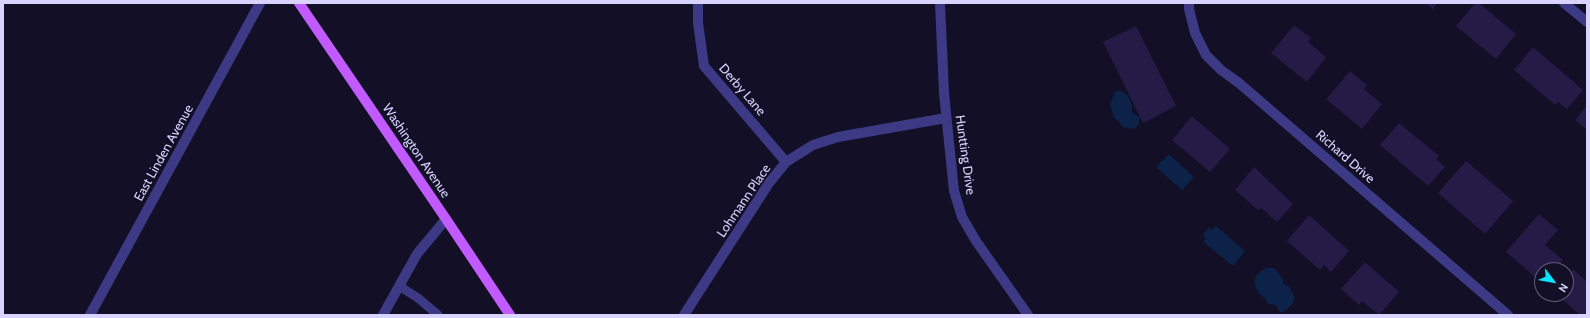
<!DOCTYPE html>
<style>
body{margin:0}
#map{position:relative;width:1590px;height:318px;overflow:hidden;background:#130f26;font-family:Cabin,sans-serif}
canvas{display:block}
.frame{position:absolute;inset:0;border:4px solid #d9d4ff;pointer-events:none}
.north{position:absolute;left:1534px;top:262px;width:40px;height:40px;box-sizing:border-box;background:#130f26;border:1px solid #625e7d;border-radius:50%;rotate:122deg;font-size:11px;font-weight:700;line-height:16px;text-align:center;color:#d9d4ff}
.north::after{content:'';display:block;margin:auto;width:14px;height:18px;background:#00e5ff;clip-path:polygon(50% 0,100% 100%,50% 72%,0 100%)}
</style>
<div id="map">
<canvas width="1590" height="318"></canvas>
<div class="frame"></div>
<div class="north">N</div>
</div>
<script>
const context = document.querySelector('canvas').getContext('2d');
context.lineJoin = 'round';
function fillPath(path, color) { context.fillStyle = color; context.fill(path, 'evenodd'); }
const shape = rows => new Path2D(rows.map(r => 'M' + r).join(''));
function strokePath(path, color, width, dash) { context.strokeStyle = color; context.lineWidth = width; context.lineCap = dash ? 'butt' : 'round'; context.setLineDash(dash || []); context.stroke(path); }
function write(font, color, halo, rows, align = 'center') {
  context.font = font + ' Cabin,sans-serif'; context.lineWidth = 3; context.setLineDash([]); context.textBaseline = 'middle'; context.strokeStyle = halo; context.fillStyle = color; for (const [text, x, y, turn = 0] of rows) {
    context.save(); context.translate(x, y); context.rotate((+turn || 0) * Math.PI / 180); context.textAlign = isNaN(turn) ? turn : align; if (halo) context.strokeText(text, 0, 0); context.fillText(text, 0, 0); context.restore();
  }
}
const water = shape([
 [1116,91,1122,91,1128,96,1132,105,1132,113,1139,117,1139,124,1135,128,1133,129,1123,127,1114,117,1110,104,1113,96],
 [1169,154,1194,177,1182,190,1156,167],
 [1216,226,1245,251,1233,266,1203,242,1206,238,1203,235,1209,227,1212,230],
 [1269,268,1274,268,1277,271,1283,280,1283,283,1289,287,1295,298,1292,305,1283,312,1280,312,1278,309,1278,307,1276,305,1268,304,1265,298,1258,293,1254,283,1256,276,1260,272,1264,269]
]);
const building = shape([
 [1425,3,1438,3,1433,9],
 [1475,3,1479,3,1516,34,1496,59,1456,26],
 [1294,25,1311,38,1308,42,1326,57,1307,82,1271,53],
 [1136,26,1176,106,1143,123,1103,42],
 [1533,47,1583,90,1567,109,1558,102,1555,105,1514,70],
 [1350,71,1367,85,1364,89,1382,104,1362,129,1326,99],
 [1587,105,1587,130,1575,120],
 [1192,116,1230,149,1210,172,1172,140],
 [1399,123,1439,156,1436,159,1445,167,1428,186,1380,145],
 [1466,161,1513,201,1485,234,1438,193],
 [1254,167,1293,204,1277,222,1261,208,1258,210,1235,190],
 [1539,214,1558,230,1545,245,1563,260,1554,270,1542,270,1542,283,1506,252],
 [1309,215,1349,251,1331,272,1324,265,1320,270,1287,241],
 [1365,262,1399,292,1379,315,1362,301,1359,305,1341,289],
 [1573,269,1587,282,1587,315,1580,315,1556,294,1566,294,1566,277]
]);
const lane = shape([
 [399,286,418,298,438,315]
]);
const street = shape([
 [698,3,698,23,704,66,786,162],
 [940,3,944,93,954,191,962,217,976,241,1028,315],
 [1189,3,1189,9,1195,33,1206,55,1221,70,1239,83,1508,315],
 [1564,3,1587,22],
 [90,315,260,3],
 [383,315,417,254,446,219],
 [684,315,769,183,786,162,813,145,838,137,946,118]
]);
const primary = shape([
 [299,3,446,219,510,315]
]);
const streetNames = [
 ["Derby Lane",742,90,49],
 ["Washington Avenue",416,151,56],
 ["East Linden Avenue",164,153,-61],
 ["Huntting Drive",965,155,82],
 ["Richard Drive",1345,157,41],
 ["Lohmann Place",744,201,-56]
];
fillPath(water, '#0c2248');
fillPath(building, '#241b47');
strokePath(lane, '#3d3a85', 9);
strokePath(street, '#3d3a85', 10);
strokePath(primary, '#c25bff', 10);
write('13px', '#d9d4ff', '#130f26', streetNames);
</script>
